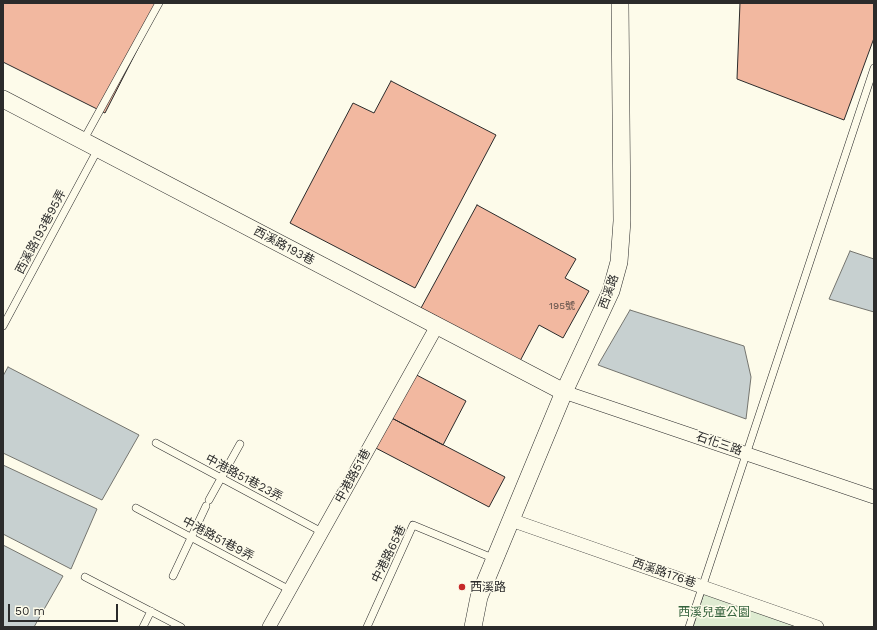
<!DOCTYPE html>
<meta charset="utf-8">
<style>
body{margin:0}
#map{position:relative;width:877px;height:630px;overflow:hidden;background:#fdfbea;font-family:"Work Sans",sans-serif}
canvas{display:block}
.frame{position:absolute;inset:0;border:4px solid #2b2b2b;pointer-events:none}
.scale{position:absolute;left:8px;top:604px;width:110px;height:18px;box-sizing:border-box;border:2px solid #2b2b2b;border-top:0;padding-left:5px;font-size:12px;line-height:14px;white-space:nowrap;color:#2b2b2b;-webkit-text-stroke:3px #fdfbea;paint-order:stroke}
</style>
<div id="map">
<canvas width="877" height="630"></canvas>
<div class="frame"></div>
<div class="scale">50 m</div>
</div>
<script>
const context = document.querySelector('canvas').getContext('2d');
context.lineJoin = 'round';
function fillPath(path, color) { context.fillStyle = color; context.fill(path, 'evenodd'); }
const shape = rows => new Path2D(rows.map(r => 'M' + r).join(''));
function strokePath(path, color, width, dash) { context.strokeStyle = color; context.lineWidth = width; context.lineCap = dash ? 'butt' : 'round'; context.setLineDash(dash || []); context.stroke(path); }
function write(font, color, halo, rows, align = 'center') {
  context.font = font + ' "Work Sans","Noto Sans TC",sans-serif'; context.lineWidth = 3; context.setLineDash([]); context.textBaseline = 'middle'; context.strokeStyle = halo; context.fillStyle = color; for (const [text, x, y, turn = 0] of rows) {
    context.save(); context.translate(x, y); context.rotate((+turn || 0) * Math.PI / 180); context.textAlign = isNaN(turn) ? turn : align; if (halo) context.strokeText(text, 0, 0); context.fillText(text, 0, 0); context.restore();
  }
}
const green = shape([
 [704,593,803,627,693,627,704,593]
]);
const water = shape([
 [850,251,874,259,874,312,829,299,850,251],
 [630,310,744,346,751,377,746,419,598,365,630,310],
 [8,367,139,435,102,500,3,453,3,376,8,367],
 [3,465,97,509,71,569,3,534,3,465],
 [3,545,63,576,34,627,3,627,3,545]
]);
const building = shape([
 [3,3,161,3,105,113,3,62,3,3],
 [740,3,874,3,874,38,844,120,737,79,740,3],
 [391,81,496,135,415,288,290,223,353,103,374,113,391,81],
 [477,205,576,259,565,278,589,291,563,338,539,325,520,361,421,308,477,205],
 [409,371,466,401,443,445,386,415,409,371],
 [386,415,505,477,489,507,370,445,386,415]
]);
const service = shape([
 [83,141,159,3],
 [3,326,98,149],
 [156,443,322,532],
 [209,500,240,444],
 [136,508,290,590],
 [173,576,206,506],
 [85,577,181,627],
 [143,627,151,611],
 [367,627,413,525,495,559],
 [689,627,874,68]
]);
const minor = shape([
 [564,392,874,497],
 [511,520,817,627],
 [269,627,437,326]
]);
const tertiary = shape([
 [3,99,564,392],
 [473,627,479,597,564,392,611,291,619,262,622,221,620,3]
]);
const markers = [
 [462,587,4,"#c62828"]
];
const numberNames = [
 ["195號",562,306]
];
const streetNames = [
 ["西溪路193巷95弄",41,232,-62],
 ["西溪路193巷",284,246,28],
 ["西溪路",609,292,-70],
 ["石化三路",719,444,19],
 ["中港路51巷",353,476,-61],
 ["中港路51巷23弄",244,478,28],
 ["中港路51巷9弄",218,539,28],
 ["中港路65巷",389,554,-64],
 ["西溪路176巷",664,573,19]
];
const poiNames = [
 ["西溪路",470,587]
];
const parkNames = [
 ["西溪兒童公園",714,612]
];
fillPath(green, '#deebd1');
strokePath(green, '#74746e', 1);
fillPath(water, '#c7d0d0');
strokePath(water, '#74746e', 1);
fillPath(building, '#f2b8a0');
strokePath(building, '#2b2b2b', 1);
strokePath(service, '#2b2b2b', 8);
strokePath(minor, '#2b2b2b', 14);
strokePath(tertiary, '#2b2b2b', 18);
strokePath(service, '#fdfbea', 7);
strokePath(minor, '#fdfbea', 13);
strokePath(tertiary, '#fdfbea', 17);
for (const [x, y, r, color] of markers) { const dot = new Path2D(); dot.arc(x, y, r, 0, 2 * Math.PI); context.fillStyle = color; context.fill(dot); strokePath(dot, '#fdfbea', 1.5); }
write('10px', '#5d4e48', null, numberNames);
write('12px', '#2b2b2b', '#fdfbea', streetNames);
write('12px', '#2b2b2b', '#fdfbea', poiNames, 'left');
write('12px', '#34623c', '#fdfbea', parkNames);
</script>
